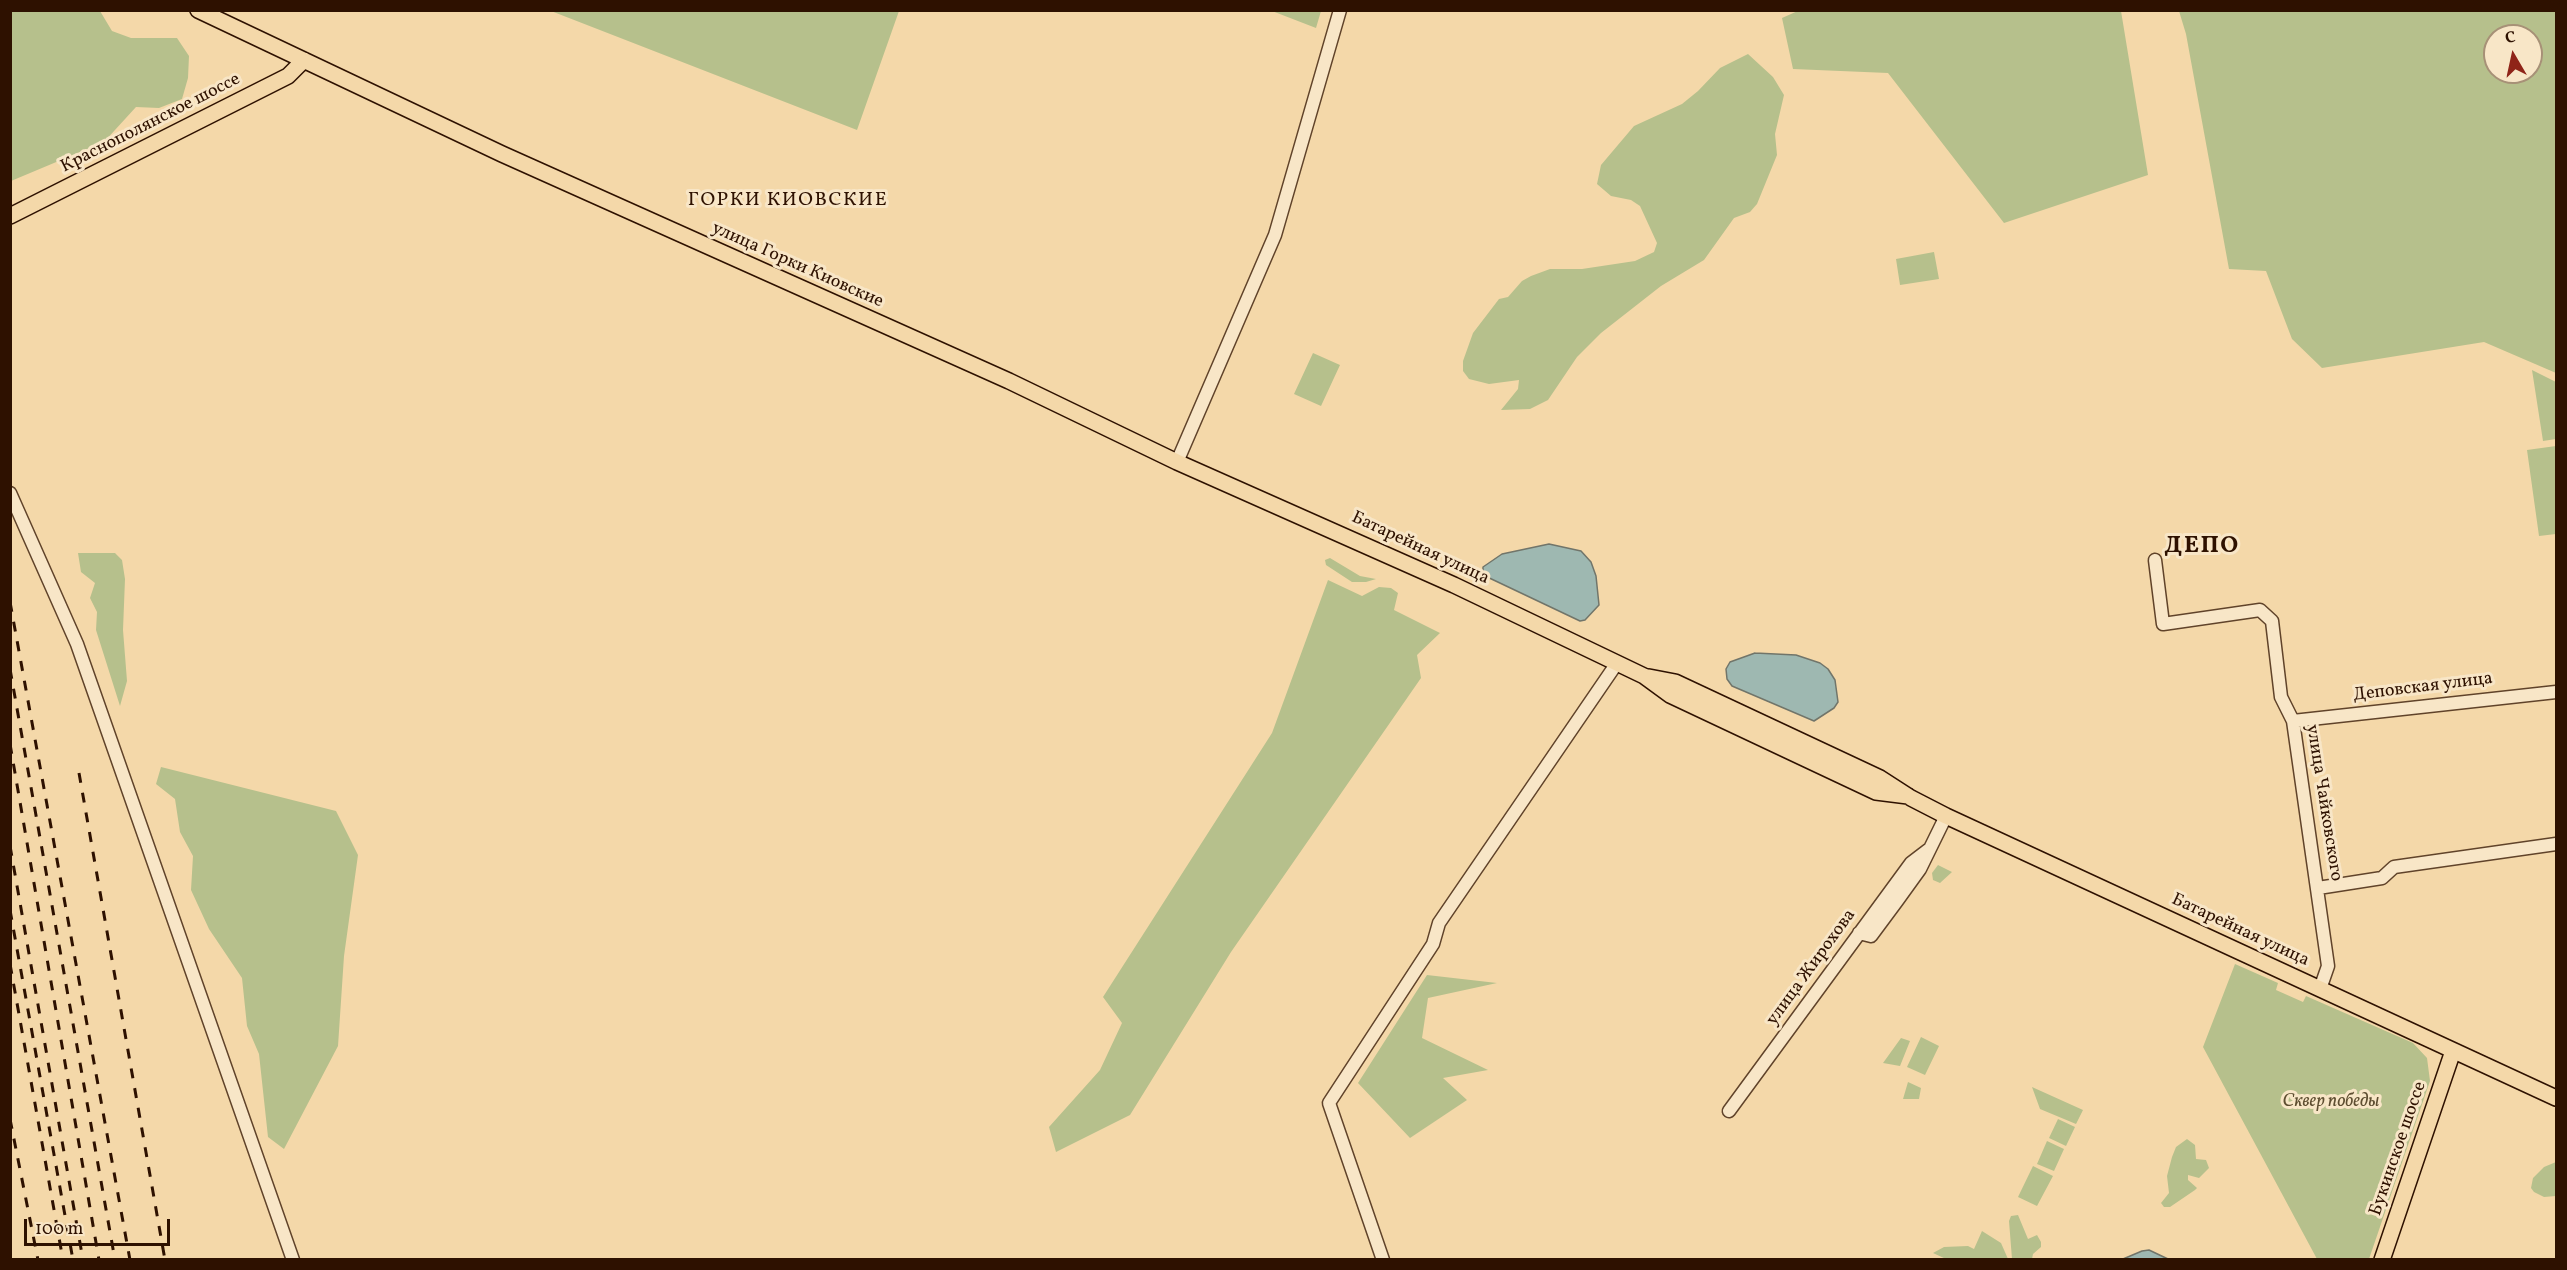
<!DOCTYPE html>
<meta charset="utf-8">
<style>
body{margin:0}
#map{position:relative;width:2567px;height:1270px;overflow:hidden;background:#f4d8a9;font-family:Vollkorn,serif}
canvas{display:block}
.frame{position:absolute;inset:0;border:12px solid #2e1100;pointer-events:none}
.north{position:absolute;left:2483px;top:24px;width:60px;height:60px;box-sizing:border-box;background:#f8e6c7;border:2px solid #a79177;border-radius:50%;rotate:351deg;font-size:16px;font-weight:700;line-height:24px;text-align:center;color:#2e1100}
.north::after{content:'';display:block;margin:auto;width:21px;height:27px;background:#8f2418;clip-path:polygon(50% 0,100% 100%,50% 72%,0 100%)}
.scale{position:absolute;left:24px;top:1219px;width:146px;height:27px;box-sizing:border-box;border:3px solid #2e1100;border-top:0;padding-left:8px;font-size:18px;line-height:21px;white-space:nowrap;color:#2e1100;-webkit-text-stroke:4px #f8e6c7;paint-order:stroke}
</style>
<div id="map">
<canvas width="2567" height="1270"></canvas>
<div class="frame"></div>
<div class="north">С</div>
<div class="scale">100 m</div>
</div>
<script>
const context = document.querySelector('canvas').getContext('2d');
context.lineJoin = 'round';
function fillPath(path, color) { context.fillStyle = color; context.fill(path, 'evenodd'); }
const shape = rows => new Path2D(rows.map(r => 'M' + r).join(''));
function strokePath(path, color, width, dash) { context.strokeStyle = color; context.lineWidth = width; context.lineCap = dash ? 'butt' : 'round'; context.setLineDash(dash || []); context.stroke(path); }
function write(font, color, halo, rows, align = 'center') {
  context.font = font + ' Vollkorn,serif'; context.lineWidth = 6; context.setLineDash([]); context.textBaseline = 'middle'; context.strokeStyle = halo; context.fillStyle = color; for (const [text, x, y, turn = 0] of rows) {
    context.save(); context.translate(x, y); context.rotate((+turn || 0) * Math.PI / 180); context.textAlign = isNaN(turn) ? turn : align; if (halo) context.strokeText(text, 0, 0); context.fillText(text, 0, 0); context.restore();
  }
}
const green = shape([
 [11,10,100,11,112,31,131,38,177,38,189,56,188,78,182,99,159,108,136,107,104,142,11,181],
 [1800,10,2121,11,2148,175,2004,223,1888,73,1793,69,1782,18],
 [551,11,899,10,899,11,857,130],
 [1272,11,1321,11,1316,28],
 [2179,11,2556,11,2556,373,2484,342,2322,368,2292,339,2266,271,2229,269,2186,34],
 [2495,36,2531,36,2531,72,2495,72],
 [1748,54,1773,77,1784,95,1775,134,1777,155,1757,204,1750,212,1734,218,1704,260,1661,286,1601,333,1577,357,1548,400,1530,409,1501,410,1518,389,1519,380,1489,384,1469,379,1463,371,1463,361,1473,333,1499,299,1508,297,1522,281,1531,276,1550,269,1582,269,1635,261,1654,252,1657,243,1640,206,1631,200,1611,196,1597,184,1601,165,1634,126,1682,104,1698,91,1720,68],
 [1934,252,1939,279,1900,285,1896,259],
 [1313,353,1340,365,1321,406,1294,394],
 [2532,370,2556,382,2556,439,2543,441],
 [2556,446,2556,534,2539,536,2527,450],
 [78,553,115,553,122,560,125,579,123,630,127,681,120,706,96,630,97,612,90,598,95,583,81,572],
 [1330,558,1360,576,1376,579,1366,582,1352,582,1326,565,1325,560],
 [1328,580,1362,596,1379,587,1391,588,1398,593,1394,610,1440,633,1417,655,1421,678,1231,952,1130,1115,1056,1152,1049,1127,1100,1070,1122,1023,1103,997,1272,733],
 [161,767,336,811,358,855,344,956,338,1046,284,1149,268,1137,259,1054,247,1026,242,978,209,929,191,890,193,856,180,832,175,799,156,784],
 [1938,865,1952,872,1940,883,1933,880,1932,873],
 [2235,964,2278,983,2276,990,2303,1002,2306,996,2413,1043,2427,1058,2430,1081,2369,1259,2317,1259,2203,1047],
 [1427,975,1497,983,1428,998,1422,1038,1488,1070,1443,1078,1467,1100,1410,1138,1358,1083],
 [1921,1037,1939,1046,1925,1075,1907,1067],
 [1901,1038,1910,1041,1900,1066,1883,1063],
 [1908,1082,1921,1088,1919,1099,1903,1099],
 [2032,1087,2083,1110,2076,1124,2040,1109],
 [2058,1119,2075,1127,2066,1146,2049,1138],
 [2187,1139,2195,1145,2196,1159,2206,1160,2209,1168,2199,1178,2188,1175,2188,1180,2197,1188,2195,1190,2170,1207,2164,1207,2161,1203,2169,1193,2167,1176,2172,1157,2176,1147],
 [2047,1141,2064,1149,2054,1171,2037,1164],
 [2556,1162,2556,1196,2544,1197,2534,1192,2531,1188,2533,1178,2544,1167],
 [2033,1166,2053,1176,2037,1206,2018,1197],
 [2018,1215,2028,1239,2037,1235,2041,1242,2041,1247,2033,1254,2032,1259,2012,1259,2009,1221,2011,1216],
 [1982,1231,2001,1243,2008,1259,1946,1259,1933,1253,1944,1247,1968,1246,1974,1249]
]);
const water = shape([
 [1549,544,1581,551,1591,562,1596,576,1599,605,1585,620,1580,621,1483,575,1483,567,1502,554,1549,544],
 [1755,653,1796,655,1820,663,1828,669,1835,680,1838,702,1834,708,1814,721,1732,686,1727,679,1726,669,1730,662,1755,653],
 [2149,1250,2168,1259,2123,1259,2142,1251,2149,1250]
]);
const minor = shape([
 [1177,462,1275,235,1340,10],
 [10,493,77,644,293,1260],
 [2155,560,2163,624,2260,610,2272,621,2281,697,2293,721,2328,966,2320,989],
 [2293,721,2556,692],
 [2318,888,2382,878,2394,867,2556,844],
 [1859,933,1871,936,1897,901,1920,869,1946,816],
 [1729,1111,1911,863,1928,850],
 [1383,1260,1329,1103,1433,944,1439,923,1617,663]
]);
const major = shape([
 [198,10,502,154,1009,381,1177,462,1454,585,1644,676,1670,695,1876,792,1908,796],
 [10,216,288,76,304,60],
 [1649,677,1675,682,1880,778,1911,798,1946,816,2556,1098],
 [2382,1260,2453,1051]
]);
const rail = shape([
 [10,602,130,1260],
 [10,669,115,1260],
 [10,744,99,1260],
 [79,773,165,1260],
 [10,846,83,1260],
 [10,910,73,1260],
 [10,964,63,1260],
 [10,1119,38,1260]
]);
const streetNames = [
 ["Краснополянское шоссе",151,124,-27],
 ["улица Горки Киовские",797,266,24],
 ["Батарейная улица",1420,549,25],
 ["Деповская улица",2423,688,-7],
 ["улица Чайковского",2323,803,81],
 ["Батарейная улица",2240,931,25],
 ["улица Жирохова",1812,968,-54],
 ["Букинское шоссе",2399,1149,-71]
];
const parkNames = [
 ["Сквер победы",2331,1103]
];
const neighbourhoodNames = [
 ["ГОРКИ КИОВСКИЕ",788,201]
];
const districtNames = [
 ["ДЕПО",2202,548]
];
fillPath(green, '#b6c08c');
fillPath(water, '#9eb8b1');
strokePath(water, '#71756a', 1.5);
strokePath(minor, '#60432a', 15);
strokePath(major, '#2e1100', 18);
strokePath(minor, '#f8e6c7', 12);
strokePath(major, '#f4d8a9', 15);
strokePath(rail, '#2e1100', 3, [10, 10]);
write('18px', '#2e1100', '#f8e6c7', streetNames);
write('italic 18px', '#5e4e31', '#f8e6c7', parkNames);
context.letterSpacing = '1.5px';
write('20px', '#2e1100', '#f8e6c7', neighbourhoodNames);
context.letterSpacing = '0px';
context.letterSpacing = '1.5px';
write('bold 24px', '#2e1100', '#f8e6c7', districtNames);
context.letterSpacing = '0px';
</script>
